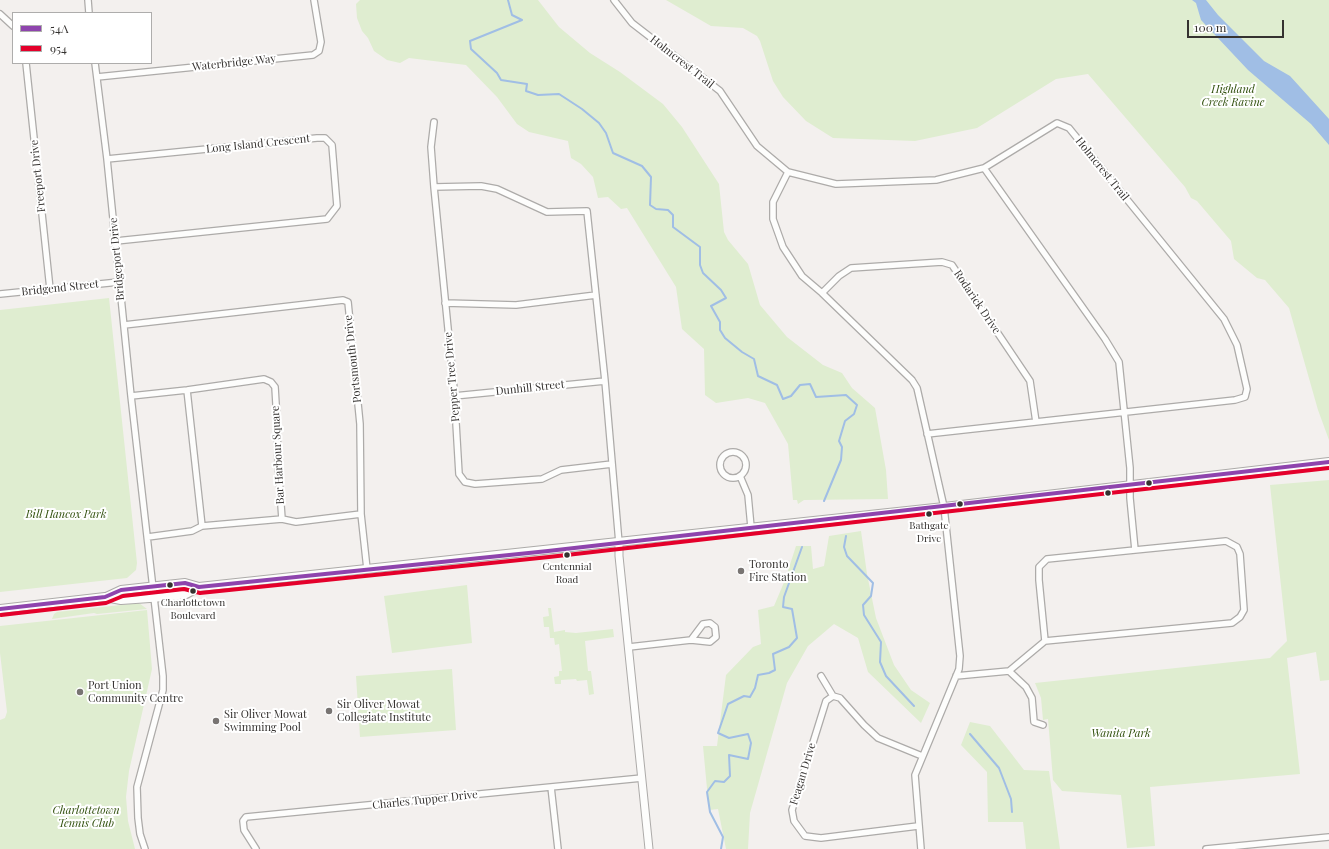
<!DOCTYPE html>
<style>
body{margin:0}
#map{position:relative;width:1329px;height:849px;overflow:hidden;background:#f3f0ee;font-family:"Playfair Display",serif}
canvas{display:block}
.legend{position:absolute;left:12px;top:12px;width:140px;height:52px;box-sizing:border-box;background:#fff;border:1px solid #aeadac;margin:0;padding:5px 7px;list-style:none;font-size:12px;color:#353230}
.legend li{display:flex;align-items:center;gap:8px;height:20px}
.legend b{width:20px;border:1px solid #aeadac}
.scale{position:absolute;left:1187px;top:20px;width:97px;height:18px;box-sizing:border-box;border:2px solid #353230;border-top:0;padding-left:5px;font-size:12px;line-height:14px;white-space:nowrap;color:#353230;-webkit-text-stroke:3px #fff;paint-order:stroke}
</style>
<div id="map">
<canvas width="1329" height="849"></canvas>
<ul class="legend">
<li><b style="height:5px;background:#8e44ad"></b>54A</li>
<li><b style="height:5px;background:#e4002b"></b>954</li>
</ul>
<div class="scale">100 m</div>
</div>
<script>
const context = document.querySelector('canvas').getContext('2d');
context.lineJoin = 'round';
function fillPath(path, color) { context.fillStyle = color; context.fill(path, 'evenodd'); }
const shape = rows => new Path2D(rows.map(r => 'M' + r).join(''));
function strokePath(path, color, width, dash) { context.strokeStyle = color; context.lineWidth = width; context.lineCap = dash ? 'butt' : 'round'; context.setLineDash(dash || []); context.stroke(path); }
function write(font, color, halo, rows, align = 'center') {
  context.font = font + ' "Playfair Display",serif'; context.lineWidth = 4; context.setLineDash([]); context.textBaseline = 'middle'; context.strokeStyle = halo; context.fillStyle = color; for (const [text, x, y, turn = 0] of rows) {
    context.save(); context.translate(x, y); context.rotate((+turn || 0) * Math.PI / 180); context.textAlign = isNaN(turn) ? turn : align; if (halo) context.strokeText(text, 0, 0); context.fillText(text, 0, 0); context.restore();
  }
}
const green = shape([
 [360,0,538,0,559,27,590,53,620,72,663,104,682,127,719,184,724,232,728,240,748,264,760,305,787,337,823,365,842,373,852,388,875,408,886,470,888,499,804,500,798,504,797,500,793,500,788,444,765,403,748,398,716,403,705,395,704,349,682,329,676,287,627,208,621,209,608,197,598,198,593,177,581,164,571,158,568,141,529,132,517,124,497,97,466,65,409,58,400,63,387,60,374,51,368,38,362,31,357,18,356,4],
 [666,0,1329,0,1329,440,1318,410,1289,308,1265,280,1257,278,1234,259,1231,241,1197,201,1191,198,1185,187,1088,74,1056,79,977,128,915,141,833,138,806,121,783,97,773,81,760,41,757,36,743,28,711,26],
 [109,298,137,563,136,570,127,578,0,592,0,310],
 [1329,480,1329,680,1320,681,1316,652,1287,658,1300,774,1150,787,1155,846,1127,848,1121,795,1062,791,1053,780,1048,719,1043,720,1041,698,1035,683,1270,658,1287,641,1270,485],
 [861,531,867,574,876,618,894,665,911,690,930,703,921,723,868,672,858,638,834,624,808,646,787,683,750,813,748,849,726,849,718,809,709,810,703,746,717,746,726,675,753,647,761,644,758,610,774,606,785,580,796,546,811,546,813,569,824,566,829,536],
 [467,585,472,643,392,653,384,596],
 [139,603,147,609,97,614,94,613,52,619,54,614,57,612],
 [548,608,551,608,554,632,565,630,565,632,576,633,613,629,614,637,585,641,588,671,591,671,594,694,589,695,587,680,577,681,576,679,561,680,561,684,555,684,554,677,559,676,559,671,562,671,559,644,555,645,554,638,550,638,549,627,544,627,543,617,549,616],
 [147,610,152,669,129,771,126,797,128,821,135,849,0,849,0,720,5,718,7,712,0,653,0,626],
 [452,669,456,730,360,737,356,676],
 [970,722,990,726,1024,770,1049,771,1060,849,1026,849,1023,822,988,822,987,772,961,745]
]);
const water = shape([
 [1192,0,1206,0,1218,15,1264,61,1290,76,1329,119,1329,145,1311,124,1248,70,1201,20,1196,3]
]);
const stream = shape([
 [508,0,512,15,522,20,470,41,471,49,497,73,501,80,527,84,526,91,538,95,559,94,582,109,599,123,606,133,613,153,642,166,651,177,650,205,656,209,668,210,673,215,673,227,700,247,700,265,703,273,721,290,726,298,711,306,720,322,720,330,725,338,742,352,754,359,758,376,777,385,783,399,791,396,800,385,810,384,816,397,846,395,857,405,854,414,845,421,839,441,842,447,841,460,824,501],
 [846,536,844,547,847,556,873,583,871,596,863,605,864,615,881,642,880,662,886,676,914,706],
 [970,734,999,768,1011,799,1012,812],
 [721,849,723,837,710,812,707,792,715,781,724,782,730,776,729,755,748,759,751,743,748,734,729,738,718,733,728,704,744,696,750,697,755,688,758,675,769,673,775,670,773,654,789,647,797,638,792,609,783,607,784,597,802,547]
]);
const minor = shape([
 [88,0,89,13],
 [614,0,632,23,720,91,757,146,788,172,836,184,936,180,984,168,1057,123,1069,128,1224,319,1237,345,1247,389,1245,397,1235,400,927,434],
 [0,14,13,26],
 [26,63,50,289],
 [95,63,107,159,131,396,163,676,163,690,137,787,138,818,140,834,145,849],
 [97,77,313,55,319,51,321,42,314,0],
 [434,122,431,147,434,187,454,389,459,474,465,482,475,484,542,479,561,470,612,464],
 [107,159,317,138,325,138,332,145,337,206,327,219,116,241],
 [984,168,1105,339,1119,362,1130,468,1130,498,1135,550,1047,559,1039,567,1039,580,1045,641],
 [788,172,773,202,773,219,783,247,802,276,822,293,912,380,917,388,944,507,960,656,959,669,915,775,921,849],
 [434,187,481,186,497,189,547,212,587,211,605,381,619,543],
 [822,293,839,276,851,268,942,262,952,265,1030,381,1036,422],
 [0,294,119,282],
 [445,303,516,305,596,295],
 [124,325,343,300,348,302,360,424,361,514,367,569],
 [131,396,187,390,264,379,271,382,275,387,277,421,278,463,282,519,202,526,187,390],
 [454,396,605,381],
 '720 465a13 13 0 1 1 26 0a13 13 0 1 1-26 0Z',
 [740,476,748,495,751,527],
 [282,519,296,522,361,514],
 [148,537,192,531,202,526],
 [629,647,691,640,710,642,716,637,715,627,710,623,703,624,691,640],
 [1009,671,1026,687,1032,698,1034,722,1043,725],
 [821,676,833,696],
 [956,676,1009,671,1045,641,1232,623,1240,617,1244,610,1240,554,1237,547,1226,541,1135,550],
 [551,787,558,849],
 [918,826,821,838,805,836,794,821,792,810,826,701,833,696,840,698,864,725,878,738,922,756],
 [256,849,244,830,243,821,246,817,642,778],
 [1206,849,1329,837]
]);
const tertiary = shape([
 [619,543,619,556,649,849]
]);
const secondary = shape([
 [106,597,121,590,185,583,199,587],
 [0,609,105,597,121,600,164,597,186,594,199,587,944,507,1329,462]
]);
const bus1 = shape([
 [0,609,105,597,121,590,185,583,199,587,548,551,1329,462]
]);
const bus2 = shape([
 [1,615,106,603,123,596,184,589,200,593,549,557,1329,468]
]);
const markers = [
 [1149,483,3.5,"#353230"],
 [1108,493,3.5,"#353230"],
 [960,504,3.5,"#353230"],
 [929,514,3.5,"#353230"],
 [567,555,3.5,"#353230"],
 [741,571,4,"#787472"],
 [170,585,3.5,"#353230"],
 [193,591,3.5,"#353230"],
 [80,692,4,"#787472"],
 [329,711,4,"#787472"],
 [216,721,4,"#787472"]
];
const busNames = [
 ["Bathgate",929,526],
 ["Drive",929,539],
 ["Centennial",567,567],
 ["Road",567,580],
 ["Charlottetown",193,603],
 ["Boulevard",193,616]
];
const streetNames = [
 ["Holmcrest Trail",682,62,38],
 ["Waterbridge Way",234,63,-6],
 ["Long Island Crescent",258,144,-6],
 ["Holmcrest Trail",1102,169,51],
 ["Freeport Drive",38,176,-96],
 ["Bridgeport Drive",117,259,-95],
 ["Bridgend Street",60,288,-6],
 ["Rodarick Drive",977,302,56],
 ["Portsmouth Drive",353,359,-96],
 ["Pepper Tree Drive",452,377,-95],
 ["Dunhill Street",530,388,-6],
 ["Bar Harbour Square",278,455,-93],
 ["Feagan Drive",803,774,-73],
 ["Charles Tupper Drive",425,800,-6]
];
const parkNames = [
 ["Highland",1233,90],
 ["Creek Ravine",1233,103],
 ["Bill Hancox Park",66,515],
 ["Wanita Park",1121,734],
 ["Charlottetown",86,811],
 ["Tennis Club",86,824]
];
const poiNames = [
 ["Toronto",749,565],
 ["Fire Station",749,578],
 ["Port Union",88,686],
 ["Community Centre",88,699],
 ["Sir Oliver Mowat",337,705],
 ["Collegiate Institute",337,718],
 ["Sir Oliver Mowat",224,715],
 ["Swimming Pool",224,728]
];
fillPath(green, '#dfedd0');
fillPath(water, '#a0bee5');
strokePath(stream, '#a0bee5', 2);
strokePath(minor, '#adaba9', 8);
strokePath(tertiary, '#adaba9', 9);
strokePath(secondary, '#adaba9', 10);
strokePath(minor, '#fdfdfc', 5.5);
strokePath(tertiary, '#fdfdfc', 7);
strokePath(secondary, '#fdfdfc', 8);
strokePath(bus1, '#8e44ad', 4);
strokePath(bus2, '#e4002b', 4);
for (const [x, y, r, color] of markers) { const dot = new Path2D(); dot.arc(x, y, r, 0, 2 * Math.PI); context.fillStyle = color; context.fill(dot); strokePath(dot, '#fff', 1.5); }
write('10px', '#353230', '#fff', busNames);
write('11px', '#353230', '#fff', streetNames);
write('italic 11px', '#31500d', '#fff', parkNames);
write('11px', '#353230', '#fff', poiNames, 'left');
</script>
